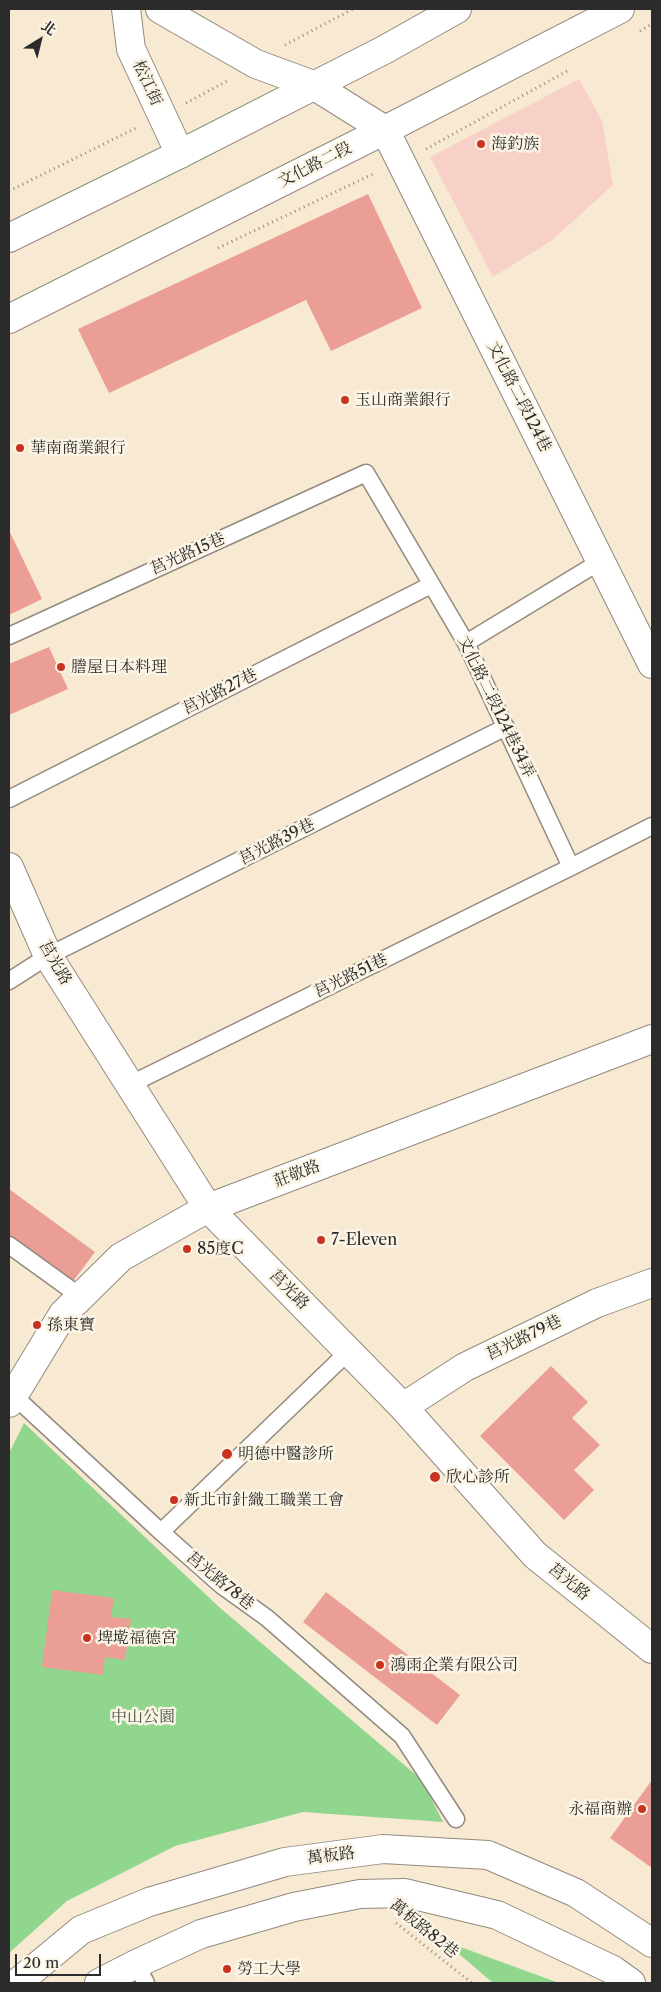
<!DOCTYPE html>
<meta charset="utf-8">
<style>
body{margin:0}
#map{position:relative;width:661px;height:1992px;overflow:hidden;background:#f8e9d2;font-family:"Libre Caslon Text","Noto Serif TC",serif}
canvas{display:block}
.frame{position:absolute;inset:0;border:10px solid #2b2b2b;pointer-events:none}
.north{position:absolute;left:15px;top:15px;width:50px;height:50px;-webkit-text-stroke:4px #fcf5e5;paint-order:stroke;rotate:36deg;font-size:14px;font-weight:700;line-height:20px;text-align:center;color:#2b2b2b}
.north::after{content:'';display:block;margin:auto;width:18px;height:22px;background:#2b2b2b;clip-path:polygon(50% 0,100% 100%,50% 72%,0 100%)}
.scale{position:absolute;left:15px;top:1954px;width:86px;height:22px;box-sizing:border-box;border:2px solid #2b2b2b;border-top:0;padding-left:6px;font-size:15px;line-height:18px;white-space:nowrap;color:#2b2b2b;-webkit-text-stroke:4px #fcf5e5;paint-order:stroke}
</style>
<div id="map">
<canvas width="661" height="1992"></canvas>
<div class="frame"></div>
<div class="north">北</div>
<div class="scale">20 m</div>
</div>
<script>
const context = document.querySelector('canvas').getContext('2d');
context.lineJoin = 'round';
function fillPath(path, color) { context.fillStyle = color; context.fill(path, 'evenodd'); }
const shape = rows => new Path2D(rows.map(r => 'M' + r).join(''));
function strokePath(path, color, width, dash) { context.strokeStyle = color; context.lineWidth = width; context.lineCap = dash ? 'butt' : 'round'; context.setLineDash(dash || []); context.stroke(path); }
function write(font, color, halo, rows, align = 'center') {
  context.font = font + ' "Libre Caslon Text","Noto Serif TC",serif'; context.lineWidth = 5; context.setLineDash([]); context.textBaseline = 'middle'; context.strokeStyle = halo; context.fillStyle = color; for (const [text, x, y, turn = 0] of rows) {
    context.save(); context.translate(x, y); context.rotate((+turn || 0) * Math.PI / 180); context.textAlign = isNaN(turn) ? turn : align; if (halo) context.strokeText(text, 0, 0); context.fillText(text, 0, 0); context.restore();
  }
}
const built = shape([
 [579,79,602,121,613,185,551,241,493,277,430,157]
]);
const green = shape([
 [24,1423,219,1607,422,1780,443,1822,303,1812,175,1846,67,1901,9,1953,9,1453],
 [444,1941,559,1983,493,1983]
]);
const building = shape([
 [368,194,422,308,331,351,306,300,109,393,78,329],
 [9,530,42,599,9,615],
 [49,647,68,689,9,715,9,664],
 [9,1189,95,1252,68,1288,9,1245],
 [551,1366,588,1402,572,1418,600,1445,574,1470,594,1490,564,1520,480,1436],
 [52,1590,114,1598,111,1617,131,1619,125,1660,105,1657,103,1675,42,1667],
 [326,1592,460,1695,437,1725,303,1622],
 [652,1780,652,1868,610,1838]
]);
const path = shape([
 [640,31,652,24],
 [285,45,353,9],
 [186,103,229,80],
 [426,149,569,70],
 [9,191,138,127],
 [218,248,375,173],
 [396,1923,472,1983]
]);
const lane = shape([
 [9,636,366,473,466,643,571,867,652,826],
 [466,643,601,561],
 [9,799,431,585],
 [9,981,48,956,506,727],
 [131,1084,571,867],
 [9,1245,81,1297],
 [349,1351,161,1532,221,1585,267,1618,402,1736,456,1819],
 [11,1389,13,1395,161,1532],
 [136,1964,146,1983]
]);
const street = shape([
 [126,9,131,49,180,154],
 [160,9,256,64,313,85,385,130,652,664],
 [9,867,48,956,208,1208,403,1407,535,1555,652,1649],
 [9,1403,63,1314,121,1257,208,1208,652,1039],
 [403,1407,465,1367,597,1303,652,1283]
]);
const secondary = shape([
 [17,1983,81,1930,149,1902,285,1862,383,1849,488,1855,576,1893,652,1943],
 [99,1983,136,1964,201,1934,294,1907,360,1894,405,1893,497,1915,613,1970,631,1983]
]);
const primary = shape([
 [9,238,180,154,384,50,457,9],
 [9,319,385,130,620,9]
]);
const markers = [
 [481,144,5,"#c8321e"],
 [345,400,5,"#c8321e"],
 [20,448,5,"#c8321e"],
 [61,667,5,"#c8321e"],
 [321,1240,5,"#c8321e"],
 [187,1249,5,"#c8321e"],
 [37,1325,5,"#c8321e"],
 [227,1454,6,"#c8321e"],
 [435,1477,6,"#c8321e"],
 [174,1500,5,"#c8321e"],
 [87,1638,5,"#c8321e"],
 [380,1665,5,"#c8321e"],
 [642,1809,5,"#c8321e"],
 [227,1969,5,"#c8321e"]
];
const streetNames = [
 ["松江街",147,83,65],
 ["文化路二段",315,165,-27],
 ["文化路二段124巷",519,397,63],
 ["莒光路15巷",188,554,-24],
 ["莒光路27巷",220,692,-27],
 ["文化路二段124巷34弄",496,707,64],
 ["莒光路39巷",277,842,-27],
 ["莒光路",55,963,60],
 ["莒光路51巷",351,976,-26],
 ["莊敬路",297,1174,-21],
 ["莒光路",289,1290,45],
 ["莒光路79巷",524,1338,-26],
 ["莒光路78巷",220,1581,39],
 ["莒光路",569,1582,39],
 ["萬板路",331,1856,-7],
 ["萬板路82巷",424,1929,39]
];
const poiNames = [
 ["海釣族",491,144],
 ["玉山商業銀行",355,400],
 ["華南商業銀行",30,448],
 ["謄屋日本料理",71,667],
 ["7-Eleven",331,1240],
 ["85度C",197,1249],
 ["孫東寶",47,1325],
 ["明德中醫診所",238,1454],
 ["欣心診所",446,1477],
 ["新北市針織工職業工會",184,1500],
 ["埤墘福德宮",97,1638],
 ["鴻雨企業有限公司",390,1665],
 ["永福商辦",632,1809,"right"],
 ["勞工大學",237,1969]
];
const parkNames = [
 ["中山公園",143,1717]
];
fillPath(built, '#f7d1c7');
fillPath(green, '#91d68f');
fillPath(building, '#ea9e95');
strokePath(lane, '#928a7e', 19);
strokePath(street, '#928a7e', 30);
strokePath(secondary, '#928a7e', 30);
strokePath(primary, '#928a7e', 30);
strokePath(path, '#928a7e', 3, [1, 4]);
strokePath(lane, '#fff', 16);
strokePath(street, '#fff', 28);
strokePath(secondary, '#fff', 28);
strokePath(primary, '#fff', 28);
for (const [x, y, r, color] of markers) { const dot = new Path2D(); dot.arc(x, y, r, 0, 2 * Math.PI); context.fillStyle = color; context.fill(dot); strokePath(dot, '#fcf5e5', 2); }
write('16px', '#2b2b2b', '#fcf5e5', streetNames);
write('16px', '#2b2b2b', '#fcf5e5', poiNames, 'left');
write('16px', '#445644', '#fcf5e5', parkNames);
</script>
